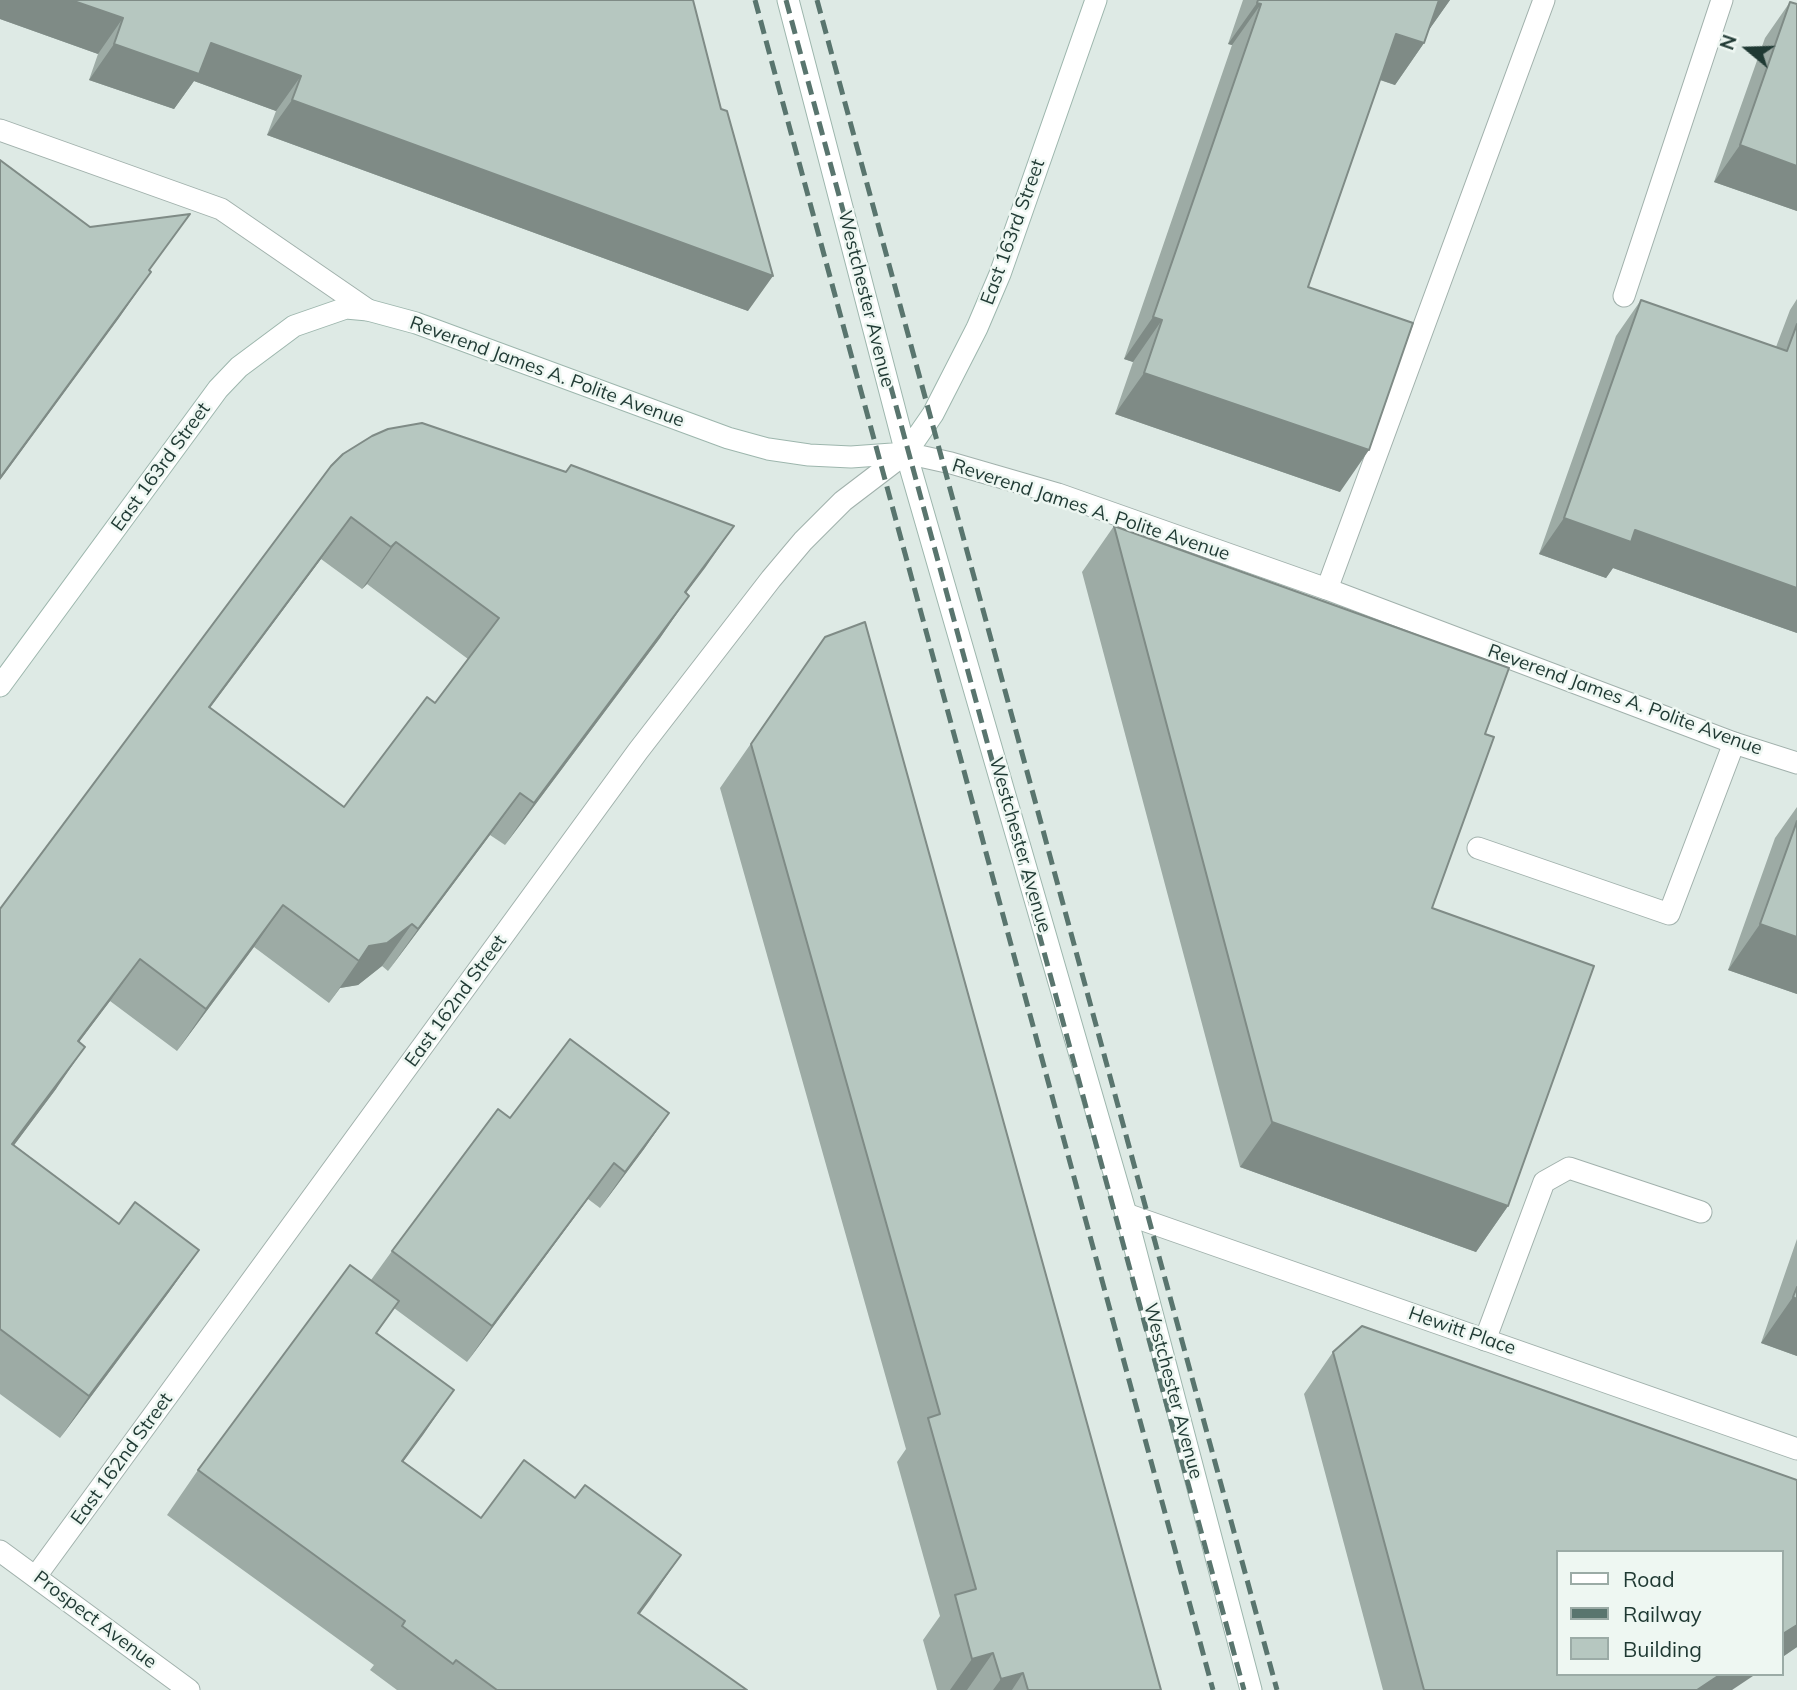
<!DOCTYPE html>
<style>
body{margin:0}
#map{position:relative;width:1797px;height:1690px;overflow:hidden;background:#deeae5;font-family:Mulish,sans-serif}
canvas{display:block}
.legend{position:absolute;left:1556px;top:1550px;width:228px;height:126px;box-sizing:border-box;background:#eef7f2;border:2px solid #9baba6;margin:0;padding:9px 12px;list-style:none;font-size:21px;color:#1f3933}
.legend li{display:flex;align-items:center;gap:14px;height:35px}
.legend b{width:35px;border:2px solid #9baba6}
.north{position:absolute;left:1713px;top:14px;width:70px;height:70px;-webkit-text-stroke:5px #eef7f2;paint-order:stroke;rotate:289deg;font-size:19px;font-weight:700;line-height:28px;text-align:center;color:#1f3933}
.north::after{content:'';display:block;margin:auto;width:24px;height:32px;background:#1f3933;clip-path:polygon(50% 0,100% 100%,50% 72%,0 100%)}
</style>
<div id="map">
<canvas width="1797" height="1690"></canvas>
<ul class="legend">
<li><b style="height:9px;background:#fff"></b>Road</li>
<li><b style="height:9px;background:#59756e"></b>Railway</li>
<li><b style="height:19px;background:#b6c7c0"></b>Building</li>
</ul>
<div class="north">N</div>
</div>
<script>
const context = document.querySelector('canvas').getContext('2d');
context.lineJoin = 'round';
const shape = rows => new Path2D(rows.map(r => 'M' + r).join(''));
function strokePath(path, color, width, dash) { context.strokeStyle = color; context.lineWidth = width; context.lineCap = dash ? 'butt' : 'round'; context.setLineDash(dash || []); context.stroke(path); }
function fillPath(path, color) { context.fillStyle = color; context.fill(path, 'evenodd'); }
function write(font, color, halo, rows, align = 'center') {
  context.font = font + ' Mulish,sans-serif'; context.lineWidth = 5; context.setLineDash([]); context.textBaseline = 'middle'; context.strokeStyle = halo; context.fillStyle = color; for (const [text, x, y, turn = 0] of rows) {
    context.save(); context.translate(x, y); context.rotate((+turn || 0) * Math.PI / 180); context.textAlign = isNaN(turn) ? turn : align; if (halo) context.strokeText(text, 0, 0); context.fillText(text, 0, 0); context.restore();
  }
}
const service = shape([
 [1624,296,1722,0],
 [1327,589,1544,0],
 [1478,848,1669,914,1734,743],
 [1485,1340,1544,1182,1569,1168,1701,1212]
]);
const minor = shape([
 [0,130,221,209,368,310],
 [1126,1214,1797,1449],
 [36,1576,638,751,771,579,803,541,843,501,906,453,951,463,1058,494,1327,589,1734,743,1797,763]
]);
const tertiary = shape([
 [0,1551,189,1690]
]);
const secondary = shape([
 [788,0,906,453,1126,1214,1251,1690],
 [906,453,933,414,977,328,1000,274,1096,0],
 [0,686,218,389,239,367,294,326,346,308,368,310,416,323,728,438,768,449,809,455,851,457,906,453]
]);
const rail = shape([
 [755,0,1213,1690],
 [786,0,1244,1690],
 [817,0,1277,1690]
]);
const wall = shape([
 [693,0,748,311,267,135,276,111,194,81,174,109,89,80,98,54,0,19],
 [1243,0,1450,0,1428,31,1424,43,1395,85,1380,80,1308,287,1340,492,1115,414,1133,362,1124,359,1232,45,1228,44],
 [1790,2,1797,4,1797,211,1714,182,1765,38],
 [1797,299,1797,633,1613,568,1606,578,1539,554,1616,336,1641,300,1776,347,1790,310],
 [331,466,566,472,734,526,686,593,689,596,660,638,505,845,490,835,388,971,382,966,358,985,340,988,329,1003,254,947,177,1051,110,1001,79,1042,56,1089,14,1145,119,1224,199,1250,169,1292,60,1438,0,1394,0,909],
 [321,559,362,589,367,584,468,659,435,703,344,807,210,708],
 [1114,526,1485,734,1432,908,1508,1206,1476,1252,1240,1167,1082,572],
 [825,637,1161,1690,937,1690,923,1640,940,1616,897,1462,906,1449,720,788],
 [1797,807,1797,994,1728,970,1775,838],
 [669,1113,644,1149,600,1208,588,1199,467,1362,394,1308,377,1333,454,1390,403,1461,481,1518,575,1498,681,1555,639,1614,747,1690,397,1690,370,1670,374,1665,167,1515,198,1470,371,1280,392,1251,510,1118],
 [1797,1239,1797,1356,1761,1343],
 [1333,1352,1797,1480,1797,1647,1781,1658,1781,1552,1732,1690,1383,1690,1304,1394]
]);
const shadedWall = shape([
 [0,0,71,0,123,18,98,54,0,19],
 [1436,0,1450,0,1424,37],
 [1257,3,1261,4,1232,45,1228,44],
 [1396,34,1424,43,1395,85,1366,75],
 [211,43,301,76,276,111,194,81,174,109,89,80,114,44],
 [292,100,773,276,748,311,267,135],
 [1740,145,1797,166,1797,211,1714,182],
 [151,272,119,318,0,480,0,478],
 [1153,317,1162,320,1133,362,1124,359],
 [1144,373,1369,450,1340,492,1115,414],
 [351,517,321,559,179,749,209,707],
 [1564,518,1635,530,1797,588,1797,633,1613,568,1606,578,1539,554],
 [734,526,705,568,655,634,685,592],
 [396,542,367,584,362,589,391,547],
 [689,596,660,638,505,845,534,803],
 [520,793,490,835,388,971,418,929],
 [283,905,254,947,177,1051,206,1009],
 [412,924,382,966,358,985,340,988,329,1003,369,946],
 [1760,924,1797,937,1797,994,1728,970],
 [140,959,110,1001,48,1083,78,1041],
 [85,1047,56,1089,0,1164,12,1144],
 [669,1113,644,1149,600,1208,625,1172],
 [1272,1122,1508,1206,1476,1252,1240,1167],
 [614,1163,588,1199,467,1362,492,1326],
 [199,1250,169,1292,60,1438,89,1396],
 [1793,1297,1797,1299,1797,1356,1761,1343],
 [454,1390,423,1435,371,1505,402,1461],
 [681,1555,650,1600,607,1658,638,1613],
 [1797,1625,1797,1647,1781,1658,1781,1635],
 [993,1653,967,1690,950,1690,972,1659],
 [1023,1673,1012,1690,993,1690,1001,1679],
 [1721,1674,1756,1674,1732,1690,1697,1690]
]);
const building = shape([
 [71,0,693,0,721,109,727,111,773,276,292,100,301,76,211,43,199,74,114,44,123,18,71,0],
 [1258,0,1439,0,1424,43,1396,34,1308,287,1413,323,1369,450,1144,373,1162,320,1153,317,1261,4,1257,3,1258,0],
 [1790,2,1797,4,1797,166,1740,145,1790,2],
 [0,160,90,227,190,214,149,270,151,272,0,478,0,160],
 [1641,300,1787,351,1797,324,1797,588,1635,530,1631,542,1564,518,1641,300],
 [422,423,566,472,571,465,734,526,685,592,689,596,534,803,520,793,418,929,412,924,387,943,369,946,359,961,283,905,206,1009,140,959,78,1041,85,1047,12,1144,119,1224,135,1202,199,1250,89,1396,0,1329,0,909,331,466,343,454,372,436,388,429,422,423],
 [351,517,391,547,396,542,499,618,435,703,427,697,344,807,209,707,351,517],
 [1114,526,1509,668,1485,734,1494,737,1432,908,1594,966,1508,1206,1272,1122,1114,526],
 [865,622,1161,1690,1028,1690,1023,1673,1001,1679,993,1653,972,1659,955,1595,976,1589,928,1418,940,1414,751,744,825,637,865,622],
 [1797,821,1797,937,1760,924,1797,821],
 [570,1039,669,1113,625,1172,614,1163,492,1326,392,1251,498,1109,510,1118,570,1039],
 [350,1265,399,1301,376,1333,454,1390,402,1461,481,1518,524,1460,575,1498,585,1485,681,1555,638,1613,747,1690,497,1690,456,1660,453,1664,402,1626,405,1621,198,1470,350,1265],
 [1797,1287,1797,1299,1793,1297,1797,1287],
 [1362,1326,1797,1480,1797,1625,1781,1635,1781,1552,1557,1552,1557,1674,1721,1674,1697,1690,1424,1690,1333,1352,1362,1326]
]);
const streetNames = [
 ["East 163rd Street",1013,232,-70],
 ["Westchester Avenue",866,299,76],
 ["Reverend James A. Polite Avenue",547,372,20],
 ["East 163rd Street",161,467,-54],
 ["Reverend James A. Polite Avenue",1091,510,18],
 ["Reverend James A. Polite Avenue",1625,700,20],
 ["Westchester Avenue",1020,845,74],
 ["East 162nd Street",456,1001,-54],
 ["Hewitt Place",1462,1331,19],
 ["Westchester Avenue",1173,1391,75],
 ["East 162nd Street",122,1459,-54],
 ["Prospect Avenue",95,1620,37]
];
strokePath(service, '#a1b1ac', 23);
strokePath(minor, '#a1b1ac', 23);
strokePath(tertiary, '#a1b1ac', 23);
strokePath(secondary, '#9db6ad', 23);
strokePath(service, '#fff', 21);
strokePath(minor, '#fff', 21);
strokePath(tertiary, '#fff', 21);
strokePath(secondary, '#fff', 21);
strokePath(rail, '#59756e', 5, [14, 7]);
fillPath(wall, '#9daba5');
fillPath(shadedWall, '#7f8b86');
fillPath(building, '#b6c7c0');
strokePath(building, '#7f8b86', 2);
write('19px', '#1f3933', '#eef7f2', streetNames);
</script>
